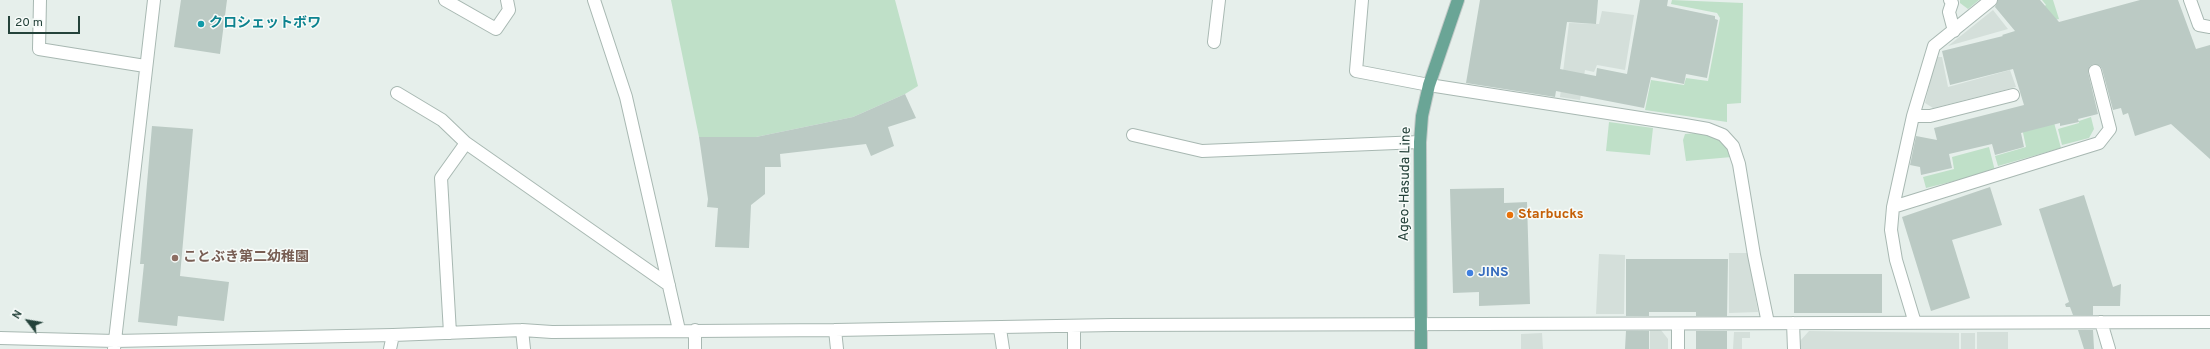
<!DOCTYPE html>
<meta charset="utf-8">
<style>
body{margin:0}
#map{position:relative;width:2210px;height:349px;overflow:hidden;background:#e6efeb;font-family:Overpass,sans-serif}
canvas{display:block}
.north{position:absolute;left:8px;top:301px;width:40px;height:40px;-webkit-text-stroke:3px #f7fbf9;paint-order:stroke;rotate:301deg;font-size:11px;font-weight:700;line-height:16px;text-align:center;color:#24423a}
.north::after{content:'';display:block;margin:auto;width:14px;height:18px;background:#24423a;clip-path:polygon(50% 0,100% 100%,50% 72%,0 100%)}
.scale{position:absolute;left:8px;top:16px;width:72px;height:18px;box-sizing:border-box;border:2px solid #24423a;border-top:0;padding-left:5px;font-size:12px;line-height:14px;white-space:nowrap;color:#24423a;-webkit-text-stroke:3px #f7fbf9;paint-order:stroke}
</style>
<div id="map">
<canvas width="2210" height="349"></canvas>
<div class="north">N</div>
<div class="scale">20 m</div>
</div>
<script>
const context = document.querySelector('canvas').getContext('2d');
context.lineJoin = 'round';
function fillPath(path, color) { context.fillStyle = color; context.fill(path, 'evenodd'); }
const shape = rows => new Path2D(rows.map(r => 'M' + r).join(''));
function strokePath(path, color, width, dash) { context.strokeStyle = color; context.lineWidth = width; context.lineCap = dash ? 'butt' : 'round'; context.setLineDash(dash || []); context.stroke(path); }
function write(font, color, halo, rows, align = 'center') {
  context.font = font + ' Overpass,"Noto Sans JP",sans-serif'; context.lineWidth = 3; context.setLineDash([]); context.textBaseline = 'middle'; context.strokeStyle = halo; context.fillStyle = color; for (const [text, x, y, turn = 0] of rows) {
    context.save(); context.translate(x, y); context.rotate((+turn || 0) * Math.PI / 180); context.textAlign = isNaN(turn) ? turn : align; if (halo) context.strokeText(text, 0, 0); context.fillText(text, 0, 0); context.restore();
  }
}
const built = shape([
 [1993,10,2008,29,1948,46],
 [1602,11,1634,15,1625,70,1597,65,1594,72,1585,70,1580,100,1560,97,1569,23,1599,24],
 [1936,57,1942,57,1948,87,2010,70,2016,87,1933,108,1925,103],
 [1729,253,1748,253,1758,312,1729,313],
 [1599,254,1625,255,1624,314,1596,314],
 [1650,330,1661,330,1668,339,1668,349,1650,349],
 [1809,331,1959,333,1959,349,1800,349,1800,341],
 [1734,332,1750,332,1750,338,1742,338,1742,349,1733,349],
 [1977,332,2008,332,2008,349,1977,349],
 [1542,333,1543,349,1521,349,1521,334],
 [1961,333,1975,333,1975,349,1961,349]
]);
const green = shape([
 [671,0,895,0,918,86,905,94,853,117,756,137,699,137],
 [1672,0,1743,3,1741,103,1727,104,1727,122,1645,110,1651,80,1684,85,1686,78,1708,81,1720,18,1717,13,1671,4],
 [1960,0,1979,0,1968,9,1960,3],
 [2042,0,2053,0,2059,19,2018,29,2046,5],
 [2047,97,2061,148,1998,166,1995,156,2026,147,2022,128],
 [2091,117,2094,129,2089,138,2062,145,2058,129,2079,123,2079,121],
 [1609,122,1653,128,1650,155,1606,151],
 [1696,133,1718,136,1728,146,1732,157,1686,161,1683,140,1685,134],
 [1989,147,1995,171,1926,188,1923,177,1954,169,1952,157]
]);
const building = shape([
 [181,0,227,0,220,54,174,47],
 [1480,0,1598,0,1596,24,1567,22,1560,69,1596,76,1597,68,1627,74,1640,0,1668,0,1667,6,1715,16,1715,19,1718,20,1707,78,1686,74,1684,84,1651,77,1644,108,1556,91,1555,97,1466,83],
 [1998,0,2040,0,2059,22,2140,0,2178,0,2196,49,2210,45,2210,159,2171,124,2135,136,2128,113,2123,115,2121,108,2113,110,2102,69,2100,66,2094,64,2090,66,2088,72,2098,114,2078,119,2079,122,2060,126,2060,123,2021,133,2024,147,1995,155,1992,144,1949,154,1952,168,1921,175,1920,167,1910,165,1916,136,1937,140,1934,128,2024,105,2013,69,1950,85,1942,51,2003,36,2002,35,2015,31,1995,7],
 [905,94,916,118,888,127,894,146,871,156,866,144,780,154,781,167,765,167,765,194,751,205,749,248,715,247,718,208,707,207,708,199,699,137,756,137,853,117],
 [152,126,193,129,180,276,229,282,224,321,178,316,177,326,138,322,144,264,140,264],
 [1990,187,2002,225,1952,240,1970,298,1931,311,1902,217],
 [1504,188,1504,203,1527,202,1530,304,1479,306,1479,292,1453,293,1450,189],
 [2084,195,2113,287,2121,284,2120,306,2093,306,2093,315,2073,315,2070,307,2066,307,2065,304,2069,302,2039,209],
 [1626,259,1728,259,1727,316,1696,316,1696,312,1649,312,1649,316,1626,316],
 [1794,274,1882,274,1882,313,1794,313],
 [2078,330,2093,330,2094,349,2084,349],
 [1626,331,1649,331,1649,349,1625,349],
 [1696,331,1727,331,1727,349,1696,349]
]);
const minor = shape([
 [40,0,39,49,145,66],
 [445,0,496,29,509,10,507,0],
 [594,0,626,97,679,330],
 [1362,0,1356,71,1429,85,1685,125,1708,129,1723,135,1733,146,1739,164,1754,255,1768,323],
 [1950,0,1952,3,1949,12,1954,31],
 [2190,0,2199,25,2210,27],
 [1214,42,1219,0],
 [397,93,442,120,466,143,669,285],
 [1913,116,1930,116,2013,95],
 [1133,135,1202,151,1420,142],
 [1893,207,2099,143,2110,129,2095,71],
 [2101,322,2109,349],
 [1793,323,1794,349],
 [1915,323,1896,260,1891,230,1893,207,1913,116,1934,46,1991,0],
 [1074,326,1074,349],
 [1000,329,1003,349],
 [522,330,524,349],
 [835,330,837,349],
 [450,333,441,178,466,143],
 [0,338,115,341,393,335,522,330,552,332,835,330,1112,325,2210,322],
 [114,349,154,0],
 [390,349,393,335],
 [695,349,695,330],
 [1678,349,1678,324]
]);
const major = shape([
 [1421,349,1420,142,1422,116,1429,85,1458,0]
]);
const markers = [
 [201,24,4,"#0f9aa8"],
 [1510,215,4,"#e8710a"],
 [175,258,4,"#8d6e63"],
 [1470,273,4,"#3f7fe0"]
];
const cultureNames = [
 ["クロシェットボワ",209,24]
];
const streetNames = [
 ["Ageo-Hasuda Line",1406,184,-89]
];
const foodNames = [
 ["Starbucks",1518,215]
];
const educationNames = [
 ["ことぶき第二幼稚園",183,258]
];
const shopNames = [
 ["JINS",1478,273]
];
fillPath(built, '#d4dfda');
fillPath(green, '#bfe0c8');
fillPath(building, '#bbcac4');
strokePath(minor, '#a8b8b2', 14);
strokePath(major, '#c2cac8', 14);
strokePath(minor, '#fff', 12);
strokePath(major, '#6aa596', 12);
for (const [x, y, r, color] of markers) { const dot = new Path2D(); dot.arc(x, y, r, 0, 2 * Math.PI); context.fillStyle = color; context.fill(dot); strokePath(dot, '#f7fbf9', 1.5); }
write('bold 14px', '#0d838f', '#f7fbf9', cultureNames, 'left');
write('14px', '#24423a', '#f7fbf9', streetNames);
write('bold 14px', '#c56008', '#f7fbf9', foodNames, 'left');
write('bold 14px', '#785e54', '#f7fbf9', educationNames, 'left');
write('bold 14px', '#366cbe', '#f7fbf9', shopNames, 'left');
</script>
